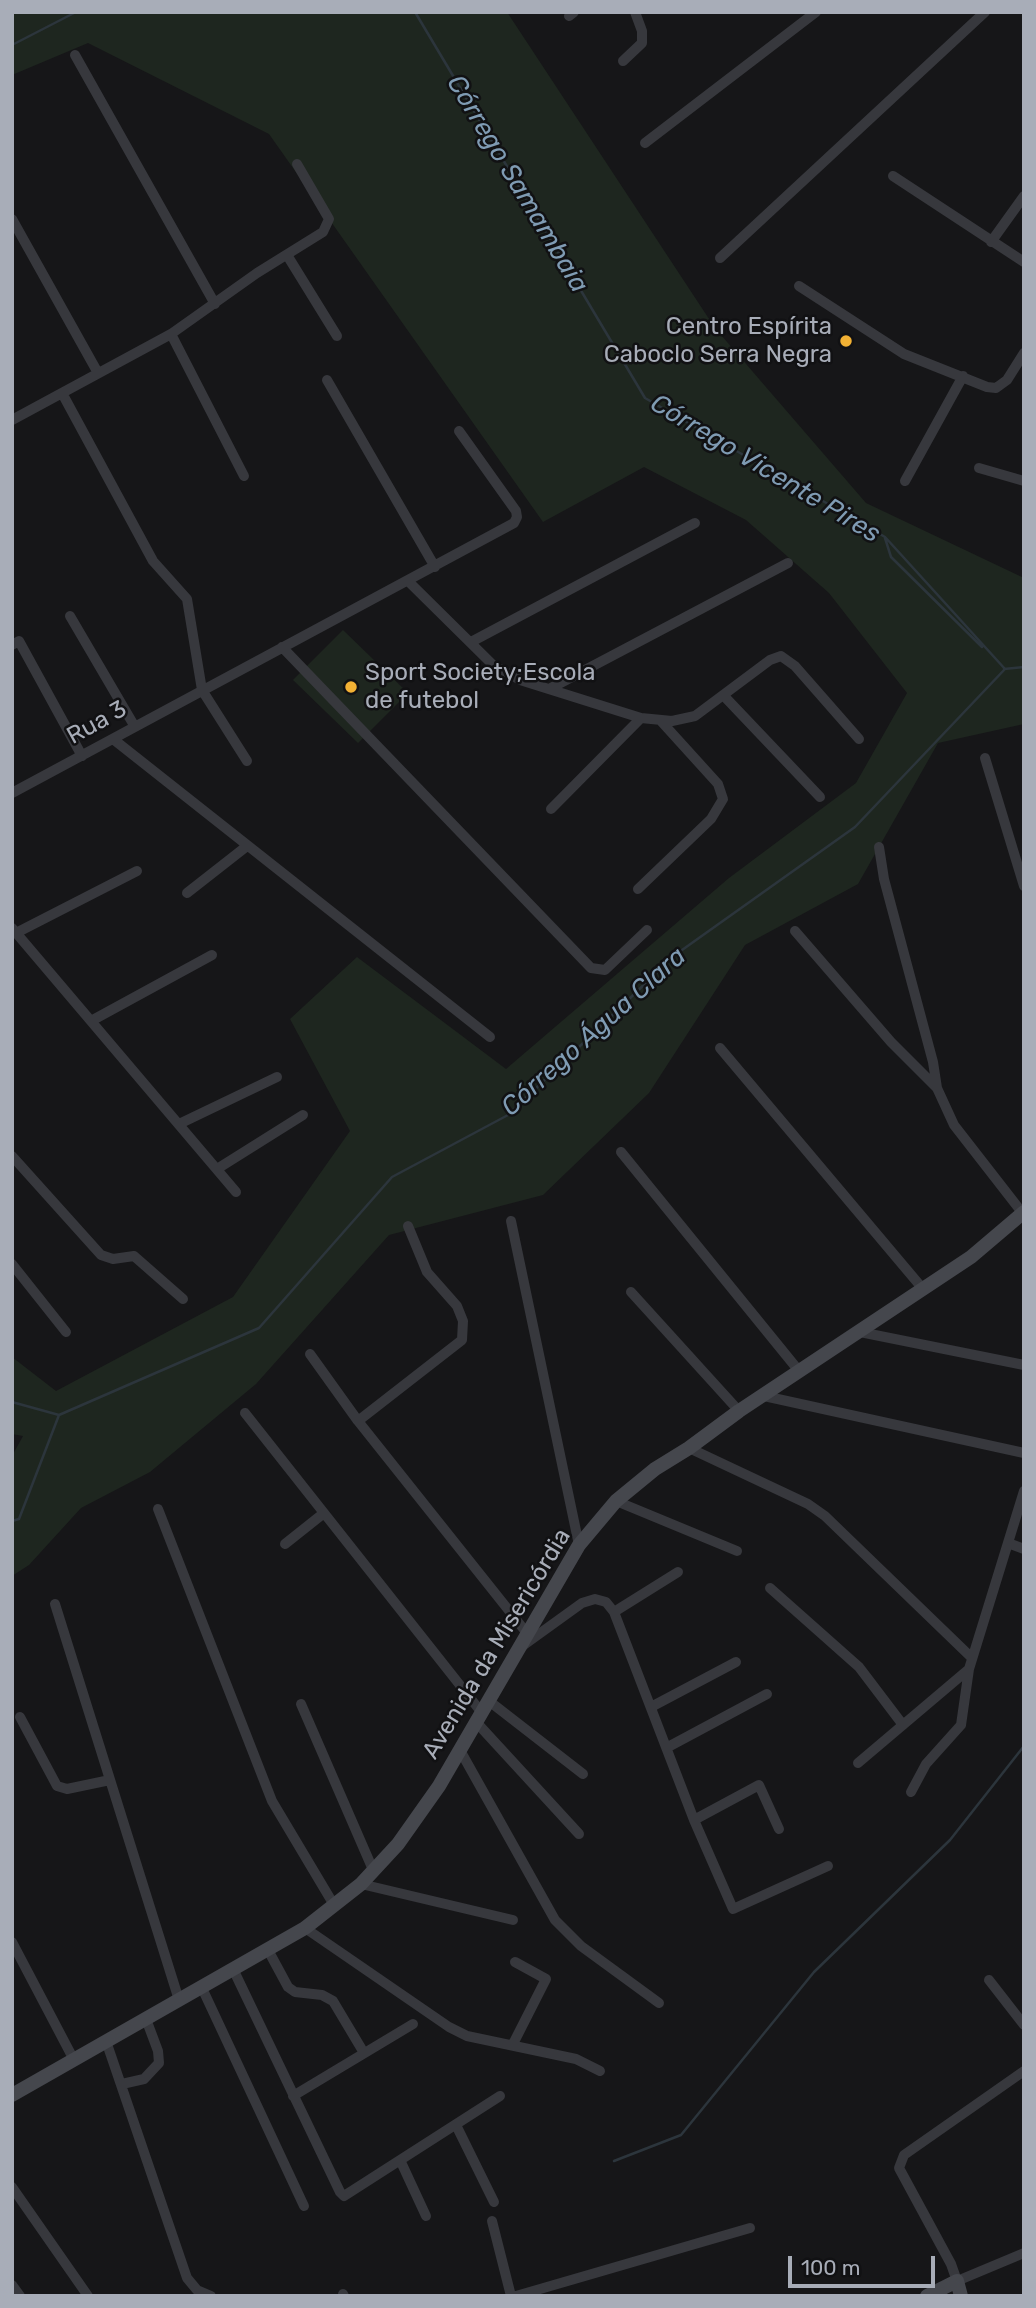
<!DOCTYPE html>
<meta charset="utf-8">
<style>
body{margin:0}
#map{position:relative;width:1036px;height:2308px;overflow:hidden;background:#161618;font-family:Rubik,sans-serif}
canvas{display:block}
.frame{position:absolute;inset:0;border:14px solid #a8adb8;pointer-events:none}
.scale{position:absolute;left:788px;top:2256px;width:147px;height:32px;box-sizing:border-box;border:4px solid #a8adb8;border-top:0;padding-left:9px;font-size:21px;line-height:24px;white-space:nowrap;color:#a8adb8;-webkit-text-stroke:5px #111113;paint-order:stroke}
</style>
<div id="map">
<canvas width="1036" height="2308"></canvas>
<div class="frame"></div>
<div class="scale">100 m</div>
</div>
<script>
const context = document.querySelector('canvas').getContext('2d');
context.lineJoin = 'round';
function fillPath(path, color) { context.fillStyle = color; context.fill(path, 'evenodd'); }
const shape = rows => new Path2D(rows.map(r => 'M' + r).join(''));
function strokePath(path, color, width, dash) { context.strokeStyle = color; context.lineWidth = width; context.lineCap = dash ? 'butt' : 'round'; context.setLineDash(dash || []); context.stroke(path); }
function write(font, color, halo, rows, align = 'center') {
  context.font = font + ' Rubik,sans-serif'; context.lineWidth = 5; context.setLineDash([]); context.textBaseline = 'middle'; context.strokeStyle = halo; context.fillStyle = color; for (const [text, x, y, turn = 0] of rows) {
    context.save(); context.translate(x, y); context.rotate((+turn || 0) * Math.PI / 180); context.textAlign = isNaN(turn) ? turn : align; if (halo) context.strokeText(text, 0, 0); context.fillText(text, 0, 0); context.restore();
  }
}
const green = shape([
 [12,12,507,12,715,328,866,503,1024,578,1024,724,938,743,858,884,745,945,649,1093,543,1195,389,1235,256,1384,150,1472,81,1508,29,1565,12,1576,12,1456,23,1436,12,1434,12,1357,56,1391,233,1297,350,1131,290,1019,357,957,506,1069,729,878,856,783,907,693,829,593,746,520,644,467,543,522,269,134,88,43,12,75],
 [343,630,408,693,358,743,293,680]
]);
const stream = shape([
 [12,45,76,12],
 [885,538,891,557,982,647],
 [1004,669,1024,667],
 [12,1402,59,1415,259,1328,392,1177,508,1115,675,955,855,827,1005,669,885,537,645,398,415,12],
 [12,1521,19,1519,59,1415],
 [614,2161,681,2135,814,1972,950,1840,1024,1746]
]);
const street = shape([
 [569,16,574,12],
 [75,55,215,304],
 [623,61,642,43,642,31,635,12],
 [645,143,816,12],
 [893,176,1024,262],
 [12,219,98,373],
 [991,242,1024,196],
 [287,255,337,336],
 [720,258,985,12],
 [799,286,904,354,987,387,996,388,1007,380,1024,353],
 [171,334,244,476],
 [327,380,435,567],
 [62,393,153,561,187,599,202,690,247,761],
 [12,420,171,334,257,273,323,232,329,219,297,164],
 [979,468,1024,481],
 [905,481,963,376],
 [408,581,493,665,520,680,641,718,672,721,695,716,770,660,781,656,795,666,859,739],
 [70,616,135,727],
 [471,642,695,523],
 [12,645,19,641,82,756],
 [282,647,591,968,605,970,647,930],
 [551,688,788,563],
 [724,696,820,797],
 [113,739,490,1037],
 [985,758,1024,886],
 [12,793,514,523,517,517,516,511,459,431],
 [551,809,641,718],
 [879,847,884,879,933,1062,937,1088,954,1125,1024,1215],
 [638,889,711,819,723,799,718,784,660,720],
 [187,893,247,846],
 [12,928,236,1192],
 [795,931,891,1042,937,1088],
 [16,933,137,871],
 [91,1021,212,955],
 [720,1048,923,1289],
 [179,1124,277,1077],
 [621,1152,799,1371],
 [12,1156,101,1255,113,1259,134,1256,183,1299],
 [217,1169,303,1115],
 [511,1221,579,1545],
 [12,1264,66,1332],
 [631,1292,739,1411],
 [860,1332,1024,1365],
 [310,1354,358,1421,526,1632],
 [764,1396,1024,1453],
 [245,1413,482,1713],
 [358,1421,462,1340,463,1321,457,1306,427,1272,408,1226],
 [689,1448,808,1504,825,1516,972,1658],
 [616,1501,737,1551],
 [158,1509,272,1801,334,1905],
 [1008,1543,1024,1549],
 [285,1544,324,1513],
 [770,1588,859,1667,903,1725],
 [55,1604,179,2000],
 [614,1612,678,1572],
 [521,1647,582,1603,595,1599,606,1602,614,1612,694,1820,733,1909,828,1866],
 [489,1701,583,1774],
 [301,1704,374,1872],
 [651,1707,736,1662],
 [20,1717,57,1786,67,1789,110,1780],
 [477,1723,579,1834],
 [668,1747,767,1694],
 [461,1752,555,1920,581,1946,659,2003],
 [858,1763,969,1669],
 [911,1792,926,1764,961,1725,969,1669,1024,1491],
 [694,1820,759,1785,779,1829],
 [361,1884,513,1920],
 [305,1928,449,2027,467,2036,576,2059,600,2071],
 [12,1942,74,2060],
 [268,1950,288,1987,295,1992,322,1995,333,2001,364,2053],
 [234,1971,340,2192,344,2196,500,2096],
 [989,1980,1024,2025],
 [202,1988,304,2206],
 [106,2041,187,2278,197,2290,211,2296],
 [513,2044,546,1979,515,1962],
 [1024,2071,904,2155,899,2168,951,2264,957,2281,1024,2253],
 [122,2084,144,2079,159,2063,158,2051,146,2019],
 [293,2096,413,2024],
 [456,2125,494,2202],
 [401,2162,426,2216],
 [12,2187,88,2296],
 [492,2221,511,2296],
 [12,2285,20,2296],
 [343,2294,344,2296],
 [516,2296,750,2228]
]);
const secondary = shape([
 [12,2095,305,1928,361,1884,398,1844,439,1786,579,1545,616,1501,655,1469,689,1448,739,1411,971,1257,1024,1212],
 [927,2296,957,2281,961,2296]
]);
const markers = [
 [846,341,7,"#f2b134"],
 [351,687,7,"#f2b134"]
];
const poiNames = [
 ["Centro Espírita",832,327],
 ["Caboclo Serra Negra",832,355],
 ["Sport Society;Escola",365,673,"left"],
 ["de futebol",365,701,"left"]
];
const streetNames = [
 ["Rua 3",97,723,-29],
 ["Avenida da Misericórdia",497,1644,-59]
];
const waterNames = [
 ["Córrego Samambaia",517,184,59],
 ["Córrego Vicente Pires",765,469,31],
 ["Córrego Água Clara",594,1032,-42]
];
fillPath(green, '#1e261f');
strokePath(stream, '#2c353c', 2.5);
strokePath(street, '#37383d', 10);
strokePath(secondary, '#45474d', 14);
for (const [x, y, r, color] of markers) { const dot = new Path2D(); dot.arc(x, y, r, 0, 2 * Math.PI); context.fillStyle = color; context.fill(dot); strokePath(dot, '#111113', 2.5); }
write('24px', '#a8adb8', '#111113', poiNames, 'right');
write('24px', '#a8adb8', '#111113', streetNames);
write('italic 26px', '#7f9bb3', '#111113', waterNames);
</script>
